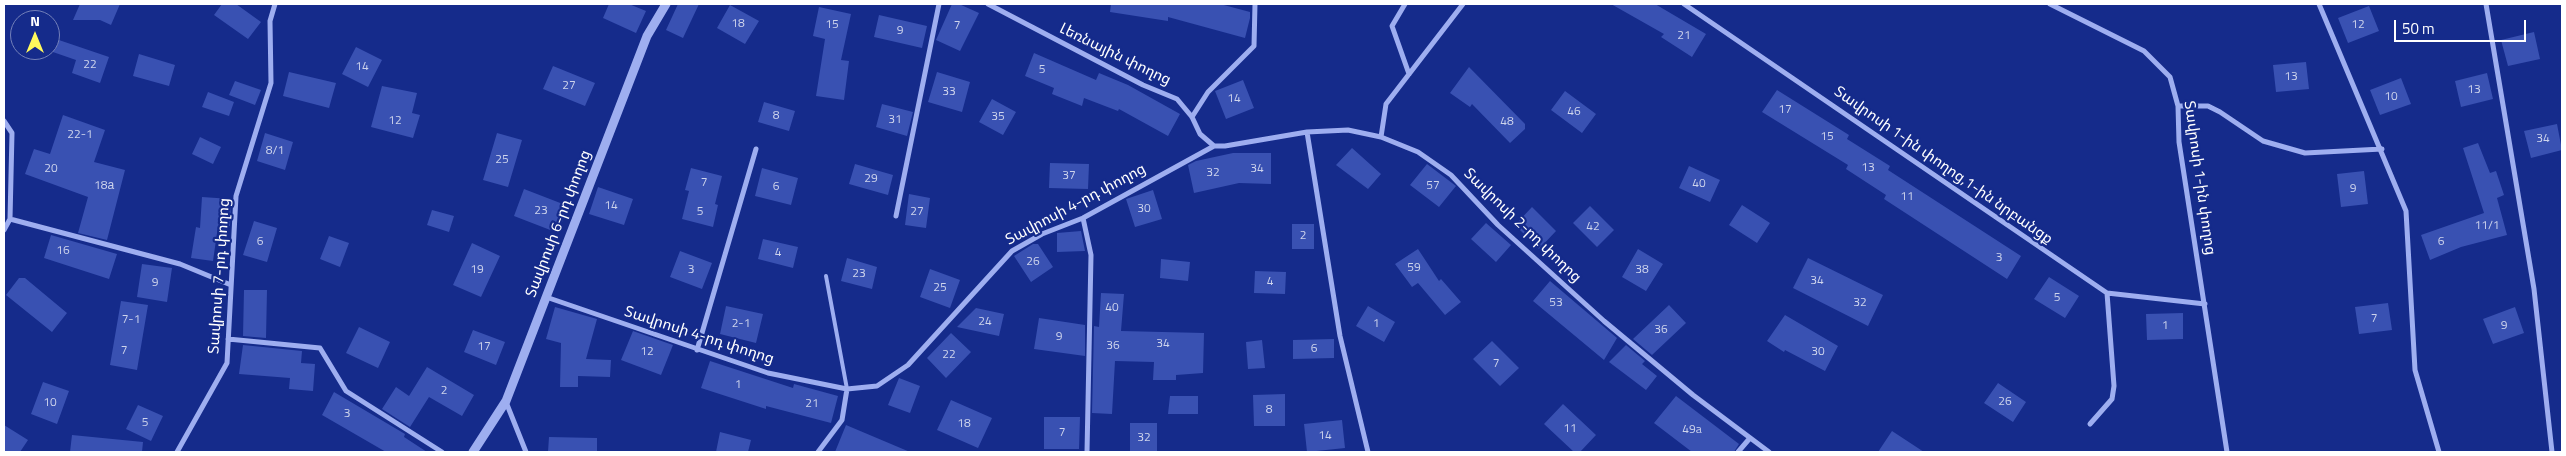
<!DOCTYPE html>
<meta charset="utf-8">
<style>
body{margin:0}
#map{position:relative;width:2566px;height:456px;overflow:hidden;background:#152b8b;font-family:"Titillium Web",sans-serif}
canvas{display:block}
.frame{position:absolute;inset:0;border:5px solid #fff;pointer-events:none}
.north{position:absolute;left:10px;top:10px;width:50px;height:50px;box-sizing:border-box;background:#152b8b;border:1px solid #7380b9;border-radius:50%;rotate:0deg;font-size:14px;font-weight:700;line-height:20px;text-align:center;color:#fff}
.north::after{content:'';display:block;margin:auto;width:18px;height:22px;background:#fff95c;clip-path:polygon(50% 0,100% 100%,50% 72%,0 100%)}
.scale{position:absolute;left:2394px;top:20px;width:132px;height:22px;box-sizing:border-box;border:2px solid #fff;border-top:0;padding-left:6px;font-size:15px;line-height:18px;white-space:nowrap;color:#fff;-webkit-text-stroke:4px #152b8b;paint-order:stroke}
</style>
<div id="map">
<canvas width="2566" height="456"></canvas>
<div class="frame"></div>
<div class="north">N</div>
<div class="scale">50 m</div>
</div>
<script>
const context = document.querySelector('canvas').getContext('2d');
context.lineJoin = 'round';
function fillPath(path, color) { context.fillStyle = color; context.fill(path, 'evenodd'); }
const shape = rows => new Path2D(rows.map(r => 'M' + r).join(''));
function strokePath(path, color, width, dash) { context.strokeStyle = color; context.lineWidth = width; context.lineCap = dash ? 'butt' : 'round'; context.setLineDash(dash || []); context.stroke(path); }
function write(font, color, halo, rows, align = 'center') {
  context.font = font + ' "Titillium Web","Noto Sans Armenian",sans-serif'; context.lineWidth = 4.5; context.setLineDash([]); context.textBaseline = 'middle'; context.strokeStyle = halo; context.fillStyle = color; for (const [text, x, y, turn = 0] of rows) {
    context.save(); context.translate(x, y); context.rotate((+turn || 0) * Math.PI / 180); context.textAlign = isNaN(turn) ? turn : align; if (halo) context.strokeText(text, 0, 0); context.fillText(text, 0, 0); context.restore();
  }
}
const building = shape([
 [80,4,120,4,111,25,100,20,73,20],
 [222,4,236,4,261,22,248,39,214,15],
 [609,4,629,4,646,11,636,33,603,18],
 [678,4,699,4,683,38,666,30],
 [952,4,959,4,979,13,960,51,936,40],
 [1111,4,1220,4,1250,12,1250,18,1245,38,1168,17,1168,21,1110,12],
 [1611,4,1655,4,1706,34,1692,57,1661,37,1664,34],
 [730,5,759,21,745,44,717,28],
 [2369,6,2379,31,2348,43,2338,18],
 [819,7,851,14,841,60,849,61,844,100,816,96,825,39,813,36],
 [879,15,927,26,922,48,874,37],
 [2534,32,2540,59,2508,66,2501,40],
 [50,37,109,57,100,83,72,73,76,60,50,51],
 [356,47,382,60,368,87,342,74],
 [1034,53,1096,80,1099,73,1128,85,1180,114,1168,136,1119,109,1118,111,1084,98,1082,106,1052,94,1054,88,1025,76],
 [139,54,175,65,169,86,133,76],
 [2306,62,2309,89,2276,92,2273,65],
 [553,66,595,83,585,106,543,89],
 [1469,67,1525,124,1525,129,1510,143,1472,104,1470,107,1450,93],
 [289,72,336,83,329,108,283,96],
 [937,72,970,82,962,112,928,102],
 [2487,73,2493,99,2461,107,2455,81],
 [2401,78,2411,104,2380,115,2370,90],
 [1243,80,1254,108,1226,119,1215,91],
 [235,81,261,90,255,105,229,95],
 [382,86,417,93,412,113,420,115,413,138,371,127],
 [1777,90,1849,135,1847,139,1890,166,1888,170,2021,256,2007,279,1884,199,1886,195,1846,169,1848,165,1762,112],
 [1565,91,1596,114,1582,133,1551,110],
 [208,92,234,102,229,116,202,107],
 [992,99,1016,112,1003,135,979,122],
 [764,102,795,111,789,131,758,122],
 [882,104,913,112,907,136,876,127],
 [63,115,105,130,94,162,125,170,107,240,78,233,88,197,25,174,34,149,50,154],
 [2557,124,2562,150,2531,158,2524,131],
 [265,133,293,142,285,170,257,161],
 [497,133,522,140,508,187,483,180],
 [200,137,221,147,213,164,192,154],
 [2478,143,2490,173,2496,171,2504,195,2497,198,2507,235,2461,247,2430,260,2421,235,2484,213,2463,148],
 [1352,148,1381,174,1368,189,1336,165],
 [1233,153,1271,153,1271,184,1239,183,1194,193,1188,165,1196,161],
 [1050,163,1089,164,1088,189,1049,188],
 [855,164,893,175,888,195,849,184],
 [1427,164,1456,186,1439,207,1410,185],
 [1689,166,1720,180,1710,202,1679,188],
 [691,168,722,176,715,204,718,205,713,227,682,219,689,191,685,190],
 [762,168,798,178,791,205,755,196],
 [2364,171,2368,204,2341,207,2337,174],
 [598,187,633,199,624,225,589,214],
 [524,189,568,206,558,233,514,216],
 [1153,190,1162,219,1135,227,1126,199],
 [909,194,930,198,926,228,905,225],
 [202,197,231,199,230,226,218,226,213,261,191,258,196,227,200,228],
 [1742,205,1770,223,1757,243,1729,225],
 [1590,206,1614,230,1597,247,1573,223],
 [1532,207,1556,231,1539,249,1515,225],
 [432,210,454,216,449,232,427,225],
 [254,221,277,228,267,262,243,255],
 [1486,223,1511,245,1496,262,1471,239],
 [1292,224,1314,224,1314,249,1292,249],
 [1081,231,1085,251,1057,252,1057,233],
 [51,235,117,254,109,279,44,258],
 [329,236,349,243,340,267,320,259],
 [763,239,798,247,793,268,758,259],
 [472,243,500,256,481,297,453,285],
 [1033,244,1038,244,1053,267,1031,282,1014,256],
 [1418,249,1439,281,1441,279,1461,302,1445,315,1418,283,1412,287,1395,264],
 [1638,249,1663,264,1646,291,1622,277],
 [680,251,712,263,702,289,670,277],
 [847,258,877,267,872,289,841,281],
 [1808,258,1883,295,1868,326,1793,288],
 [1161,259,1190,262,1188,281,1160,278],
 [142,264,172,268,167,302,137,297],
 [930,269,960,280,950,308,920,297],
 [1255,271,1286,272,1285,294,1254,293],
 [2049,277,2079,296,2065,318,2034,299],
 [19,278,25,278,67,313,52,332,6,295],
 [1550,281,1617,338,1604,360,1533,301],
 [244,290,267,290,266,338,243,336],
 [1101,293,1124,294,1121,331,1204,333,1203,373,1176,375,1176,380,1153,380,1154,362,1115,361,1112,414,1092,413,1094,326,1099,327],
 [121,301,148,305,137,370,110,365],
 [2388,303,2392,330,2359,334,2355,307],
 [1669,305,1686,323,1652,355,1633,339],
 [726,306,763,314,756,343,720,334],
 [1368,306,1395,322,1384,342,1356,326],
 [555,307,597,319,586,359,611,360,610,377,578,376,578,387,560,387,561,343,546,339],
 [2515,307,2524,333,2493,344,2483,319],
 [976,308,1004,314,999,336,957,327],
 [2183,313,2183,339,2147,340,2146,314],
 [1785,315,1838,346,1825,371,1785,350,1784,352,1767,341],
 [1039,318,1085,325,1085,356,1034,349],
 [359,327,390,342,378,368,346,353],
 [473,330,505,342,496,365,464,352],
 [633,331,673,345,661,375,621,360],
 [951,333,971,352,946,378,927,358],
 [1334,339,1334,358,1293,359,1293,340],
 [1262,340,1265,368,1248,369,1246,342],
 [1492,341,1519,368,1500,386,1473,359],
 [243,345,302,351,301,363,315,364,313,391,289,389,290,378,239,374],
 [1626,345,1645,361,1642,364,1657,376,1646,390,1609,362],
 [710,361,793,388,794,384,838,396,831,423,766,406,766,409,701,388],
 [427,367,474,395,462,416,429,397,410,427,382,409,396,387,409,396],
 [899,378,920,386,910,413,888,405],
 [43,382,69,391,57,424,31,414],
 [1998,383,2026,402,2013,422,1984,403],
 [334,392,405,434,404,437,427,452,386,452,322,415],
 [1285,394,1285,426,1254,426,1253,395],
 [1170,396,1198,396,1198,414,1168,414],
 [1676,396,1739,444,1734,452,1692,452,1654,423],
 [951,400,992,418,978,448,937,430],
 [1563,404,1596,435,1580,452,1574,452,1544,424],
 [138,405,163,416,151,441,126,429],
 [1044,417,1080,417,1079,449,1044,449],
 [1342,420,1345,448,1307,452,1304,424],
 [1130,423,1157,423,1157,452,1130,452],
 [4,425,28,440,20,452,4,452],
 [846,425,910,452,835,452],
 [1892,431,1924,452,1878,452],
 [720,432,751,440,748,452,716,452],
 [72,435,143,442,142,452,70,452],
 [549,437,597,438,597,452,548,452]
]);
const service = shape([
 [826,276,847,389]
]);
const minor = shape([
 [988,4,1143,85,1177,99,1192,117,1200,134,1214,146],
 [1405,4,1392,26,1409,74],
 [1684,4,2107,293,2205,304],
 [2050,4,2144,51,2170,77,2178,106,2179,142,2227,452],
 [2319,4,2406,211,2415,370,2439,452],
 [2486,4,2534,289,2552,452],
 [2178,106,2208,106,2220,112,2263,141,2305,153,2382,149],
 [1192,117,1208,92,1254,46,1255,4],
 [4,121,12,133,10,219,4,230],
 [1307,132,1340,336,1368,452],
 [1381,137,1386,104,1463,4],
 [896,216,939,4],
 [1083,218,1091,255,1087,452],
 [10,219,180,264,231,285],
 [546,297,768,373,847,389,877,386,908,365,1012,251,1042,234,1083,218,1214,146,1225,146,1307,132,1348,130,1381,137,1418,152,1451,175,1498,225,1604,321,1693,395,1769,452],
 [228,339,320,348,346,391,442,452],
 [697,350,756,149],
 [506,402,526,452],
 [2090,424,2112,399,2114,386,2107,293],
 [177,452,227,363,236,196,271,83,270,21,275,4],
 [818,452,842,420,847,389],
 [1738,452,1750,438]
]);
const tertiary = shape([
 [473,452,506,401,647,36,666,4]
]);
const numberNames = [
 ["18",738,24],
 ["15",832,25],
 ["12",2358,25],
 ["7",957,26],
 ["9",900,31],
 ["21",1684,36],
 ["22",90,65],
 ["14",362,67],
 ["5",1042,70],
 ["13",2291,77],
 ["27",569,86],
 ["13",2474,90],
 ["33",949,92],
 ["10",2391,97],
 ["14",1234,99],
 ["17",1785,110],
 ["46",1574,112],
 ["8",776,116],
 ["35",998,117],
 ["31",895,120],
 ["12",395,121],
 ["48",1507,122],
 ["22-1",80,135],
 ["15",1827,137],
 ["34",2543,139],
 ["8/1",275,151],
 ["25",502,160],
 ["13",1868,168],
 ["20",51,169],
 ["34",1257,169],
 ["32",1213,173],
 ["37",1069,176],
 ["29",871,179],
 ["7",704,183],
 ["40",1699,184],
 ["18а",104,186],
 ["57",1433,186],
 ["6",776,187],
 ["9",2353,189],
 ["11",1907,197],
 ["14",611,206],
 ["30",1144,209],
 ["23",541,211],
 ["5",700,212],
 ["27",917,212],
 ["11/1",2487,226],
 ["42",1593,227],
 ["2",1303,236],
 ["6",260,242],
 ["6",2441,242],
 ["16",63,251],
 ["4",778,253],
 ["3",1999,258],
 ["26",1033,262],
 ["59",1414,268],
 ["19",477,270],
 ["3",691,270],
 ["38",1642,270],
 ["23",859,274],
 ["34",1817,281],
 ["4",1270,282],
 ["9",155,283],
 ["25",940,288],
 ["5",2057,298],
 ["53",1556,303],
 ["32",1860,303],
 ["40",1112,308],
 ["7",2374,319],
 ["7-1",131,320],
 ["24",985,322],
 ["2-1",741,324],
 ["1",1376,324],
 ["1",2165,326],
 ["9",2504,326],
 ["36",1661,330],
 ["9",1059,337],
 ["34",1163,344],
 ["36",1113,346],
 ["17",484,347],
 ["6",1314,349],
 ["7",124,351],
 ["12",647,352],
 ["30",1818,352],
 ["22",949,355],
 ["7",1496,364],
 ["1",738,385],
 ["2",444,391],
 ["26",2005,402],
 ["10",50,403],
 ["21",812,404],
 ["8",1269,410],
 ["3",347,414],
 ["5",145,423],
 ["18",964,424],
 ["11",1570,429],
 ["49a",1692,430],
 ["7",1062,433],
 ["14",1325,436],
 ["32",1144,438]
];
const streetNames = [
 ["Լեռնային փողոց",1115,55,26],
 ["Տավրոսի 1-ին փողոց,1-ին նրբանցք",1943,166,35],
 ["Տավրոսի 1-ին փողոց",2199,178,82],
 ["Տավրոսի 4-րդ փողոց",1076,205,-28],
 ["Տավրոսի 6-րդ փողոց",559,224,-69],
 ["Տավրոսի 2-րդ փողոց",1522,226,44],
 ["Տավրոսի 7-րդ փողոց",220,276,-86],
 ["Տավրոսի 4-րդ փողոց",699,336,18]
];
fillPath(building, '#3951b2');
strokePath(service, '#9eaef0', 4);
strokePath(minor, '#9eaef0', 5);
strokePath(tertiary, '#9eaef0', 9);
write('12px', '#ced4ec', null, numberNames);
write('15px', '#fff', '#152b8b', streetNames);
</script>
